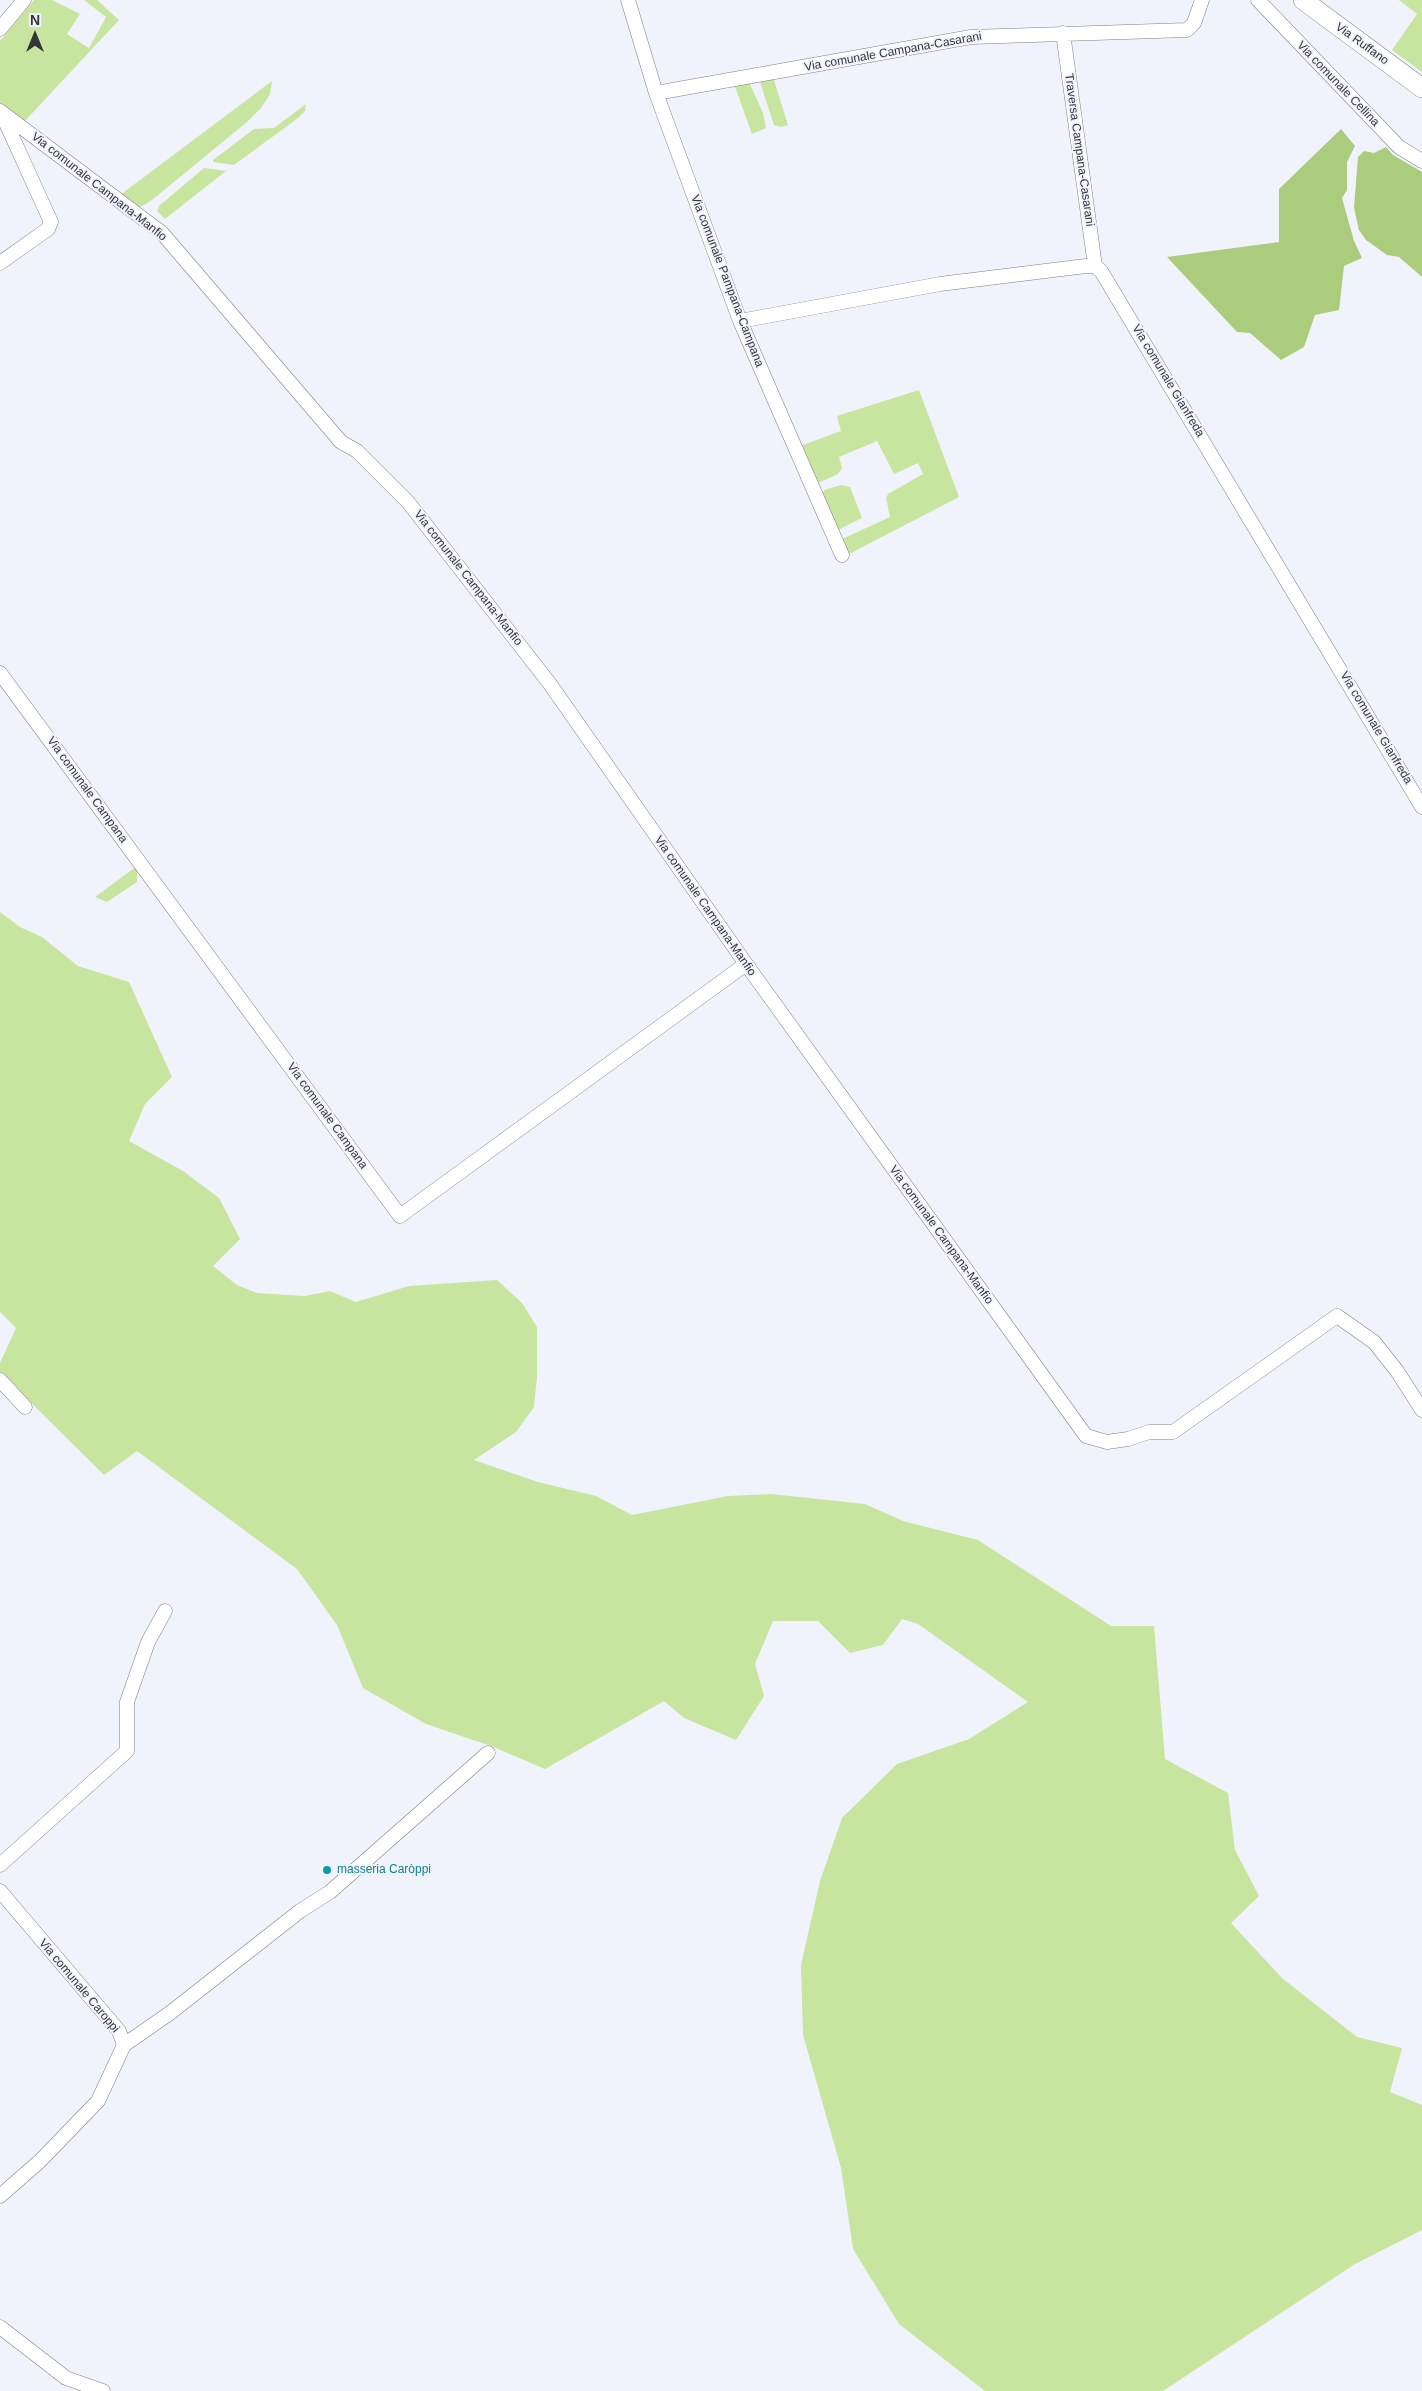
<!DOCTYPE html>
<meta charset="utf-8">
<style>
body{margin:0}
#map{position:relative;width:1422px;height:2391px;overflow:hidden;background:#f0f3fc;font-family:Helvetica,sans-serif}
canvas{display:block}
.north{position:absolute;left:10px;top:10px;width:50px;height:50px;-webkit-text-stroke:4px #f0f3fc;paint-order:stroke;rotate:0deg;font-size:14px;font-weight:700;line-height:20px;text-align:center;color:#333538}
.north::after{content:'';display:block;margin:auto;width:18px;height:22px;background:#333538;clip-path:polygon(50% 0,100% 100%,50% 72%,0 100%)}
</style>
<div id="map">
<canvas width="1422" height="2391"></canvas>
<div class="north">N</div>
</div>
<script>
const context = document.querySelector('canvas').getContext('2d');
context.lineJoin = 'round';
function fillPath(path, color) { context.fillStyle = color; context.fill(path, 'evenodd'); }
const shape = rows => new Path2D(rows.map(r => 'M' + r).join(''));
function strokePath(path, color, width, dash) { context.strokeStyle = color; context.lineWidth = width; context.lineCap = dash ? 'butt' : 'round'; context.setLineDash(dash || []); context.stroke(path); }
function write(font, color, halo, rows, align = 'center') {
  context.font = font + ' Helvetica,sans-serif'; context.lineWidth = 4; context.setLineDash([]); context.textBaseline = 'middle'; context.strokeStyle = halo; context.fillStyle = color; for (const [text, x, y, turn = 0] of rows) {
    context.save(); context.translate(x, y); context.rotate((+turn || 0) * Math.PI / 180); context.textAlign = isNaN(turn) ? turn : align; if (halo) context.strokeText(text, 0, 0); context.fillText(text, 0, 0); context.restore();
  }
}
const green = shape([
 [34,0,52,0,80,14,67,34,89,48,106,17,84,0,97,0,119,20,24,122,0,105,0,41],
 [1399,0,1422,0,1422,72,1392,50,1417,14],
 [773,77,788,125,781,127,774,125,760,82,761,79],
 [272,81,270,94,261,108,247,122,152,200,139,208,120,195],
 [749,82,763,113,766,128,752,134,734,84],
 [306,104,305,111,298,118,234,165,213,162,213,160,254,129,274,128],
 [204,168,226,171,165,219,157,211,159,206],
 [919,390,959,497,849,554,842,539,890,517,886,498,888,494,923,474,918,463,894,474,877,441,839,457,842,468,838,474,816,484,800,446,841,431,837,416],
 [841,485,850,487,862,518,838,530,822,494,824,490],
 [137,866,137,882,107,902,95,897],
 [0,912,20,927,42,937,78,966,129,982,172,1077,145,1104,129,1141,183,1171,219,1198,240,1239,213,1266,237,1285,257,1293,305,1296,330,1291,356,1302,409,1286,497,1280,522,1303,537,1327,537,1377,534,1407,516,1432,474,1460,538,1482,596,1496,632,1515,728,1496,771,1494,865,1504,903,1521,978,1540,1111,1626,1154,1626,1165,1759,1228,1793,1235,1850,1259,1896,1231,1923,1282,1978,1357,2037,1402,2048,1390,2092,1422,2105,1422,2230,1355,2264,1163,2391,985,2391,899,2324,853,2249,841,2168,803,2035,801,1965,820,1881,842,1818,897,1764,969,1739,1028,1702,918,1624,902,1619,883,1645,850,1653,818,1621,773,1621,755,1664,764,1696,736,1740,684,1718,664,1701,545,1769,491,1746,426,1724,363,1688,337,1625,297,1569,137,1451,104,1475,0,1372,0,1363,16,1328,0,1312]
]);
const forest = shape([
 [1341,129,1355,146,1347,162,1347,190,1342,198,1354,241,1362,258,1344,266,1339,310,1315,315,1304,347,1281,360,1250,333,1237,332,1167,257,1279,242,1279,189],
 [1386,147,1393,155,1422,172,1422,277,1399,257,1387,255,1366,240,1359,230,1354,208,1358,157,1364,151,1374,153]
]);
const street = shape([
 [628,0,656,93,740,321,842,555],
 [1258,0,1399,147,1422,161],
 [0,29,24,0],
 [1063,33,1095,266],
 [656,93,971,37,1187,30,1194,23,1202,0],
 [0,111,162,233,341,442,357,451,408,502,550,684,746,964,1086,1436,1107,1442,1128,1439,1149,1432,1173,1432,1337,1316,1374,1342,1397,1371,1422,1410],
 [0,263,48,229,51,222,1,112],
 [740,321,940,284,1086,266,1095,266,1101,271,1422,807],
 [0,673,400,1216,746,964],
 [0,1380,25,1407],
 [0,1865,127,1751,127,1702,148,1642,165,1611],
 [0,1891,119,2031,124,2045,98,2101,40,2161,0,2196],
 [124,2045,170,2013,300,1911,330,1892,488,1753],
 [0,2327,66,2378,103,2391]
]);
const secondary = shape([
 [1303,0,1422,88]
]);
const markers = [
 [327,1870,5,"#0f9aa8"]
];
const streetNames = [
 ["Via Ruffano",1362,44,36],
 ["Via comunale Campana-Casarani",893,52,-10],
 ["Via comunale Cellina",1338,84,46],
 ["Traversa Campana-Casarani",1079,150,82],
 ["Via comunale Campana-Manfio",99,187,38],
 ["Via comunale Pampana-Campana",727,281,69],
 ["Via comunale Gianfreda",1168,381,59],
 ["Via comunale Campana-Manfio",468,578,52],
 ["Via comunale Gianfreda",1376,728,59],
 ["Via comunale Campana",87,790,54],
 ["Via comunale Campana-Manfio",705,906,55],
 ["Via comunale Campana",327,1116,54],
 ["Via comunale Campana-Manfio",941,1235,54],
 ["Via comunale Caroppi",79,1986,50]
];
const cultureNames = [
 ["masseria Caròppi",337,1870]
];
fillPath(green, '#c8e59f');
fillPath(forest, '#abcb7d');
strokePath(street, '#7c7e87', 15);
strokePath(secondary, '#7c7e87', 20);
strokePath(street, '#fff', 14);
strokePath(secondary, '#fff', 19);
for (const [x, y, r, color] of markers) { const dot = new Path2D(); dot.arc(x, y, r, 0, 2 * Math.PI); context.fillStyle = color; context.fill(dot); strokePath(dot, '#f0f3fc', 2); }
write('12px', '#333538', '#f0f3fc', streetNames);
write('12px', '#0d838f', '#f0f3fc', cultureNames, 'left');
</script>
